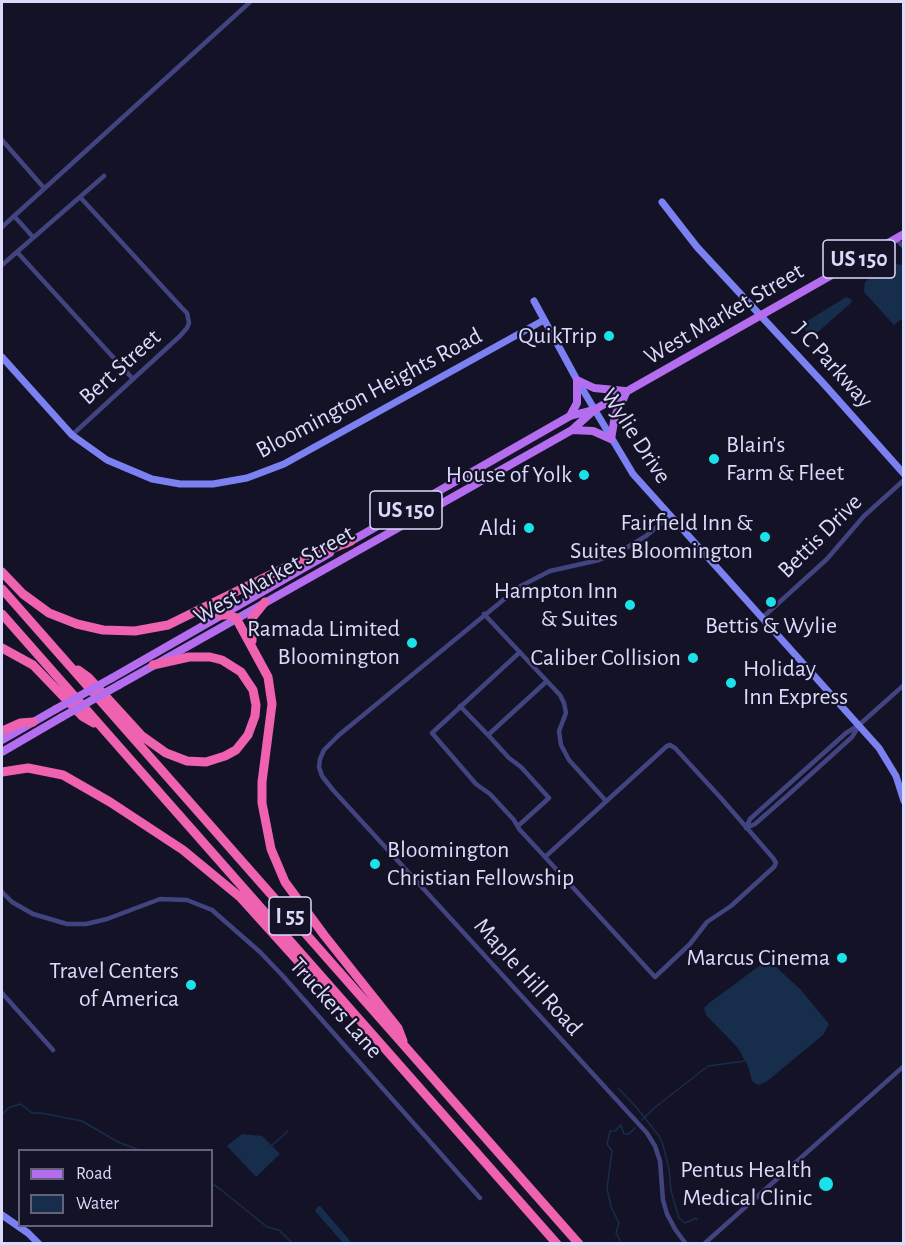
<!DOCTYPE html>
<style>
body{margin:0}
#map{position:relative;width:905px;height:1245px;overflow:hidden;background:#141226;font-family:"Alegreya Sans",sans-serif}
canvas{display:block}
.frame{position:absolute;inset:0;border:3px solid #dcdafb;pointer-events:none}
.legend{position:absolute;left:18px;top:1149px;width:195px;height:78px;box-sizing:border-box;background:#141226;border:2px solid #64627b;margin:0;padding:8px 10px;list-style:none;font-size:18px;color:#dcdafb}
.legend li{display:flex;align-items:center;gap:12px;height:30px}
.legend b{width:30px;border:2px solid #64627b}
</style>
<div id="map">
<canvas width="905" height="1245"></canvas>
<div class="frame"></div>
<ul class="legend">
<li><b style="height:8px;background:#b56df0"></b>Road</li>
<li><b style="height:16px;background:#162e4c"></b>Water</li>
</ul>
</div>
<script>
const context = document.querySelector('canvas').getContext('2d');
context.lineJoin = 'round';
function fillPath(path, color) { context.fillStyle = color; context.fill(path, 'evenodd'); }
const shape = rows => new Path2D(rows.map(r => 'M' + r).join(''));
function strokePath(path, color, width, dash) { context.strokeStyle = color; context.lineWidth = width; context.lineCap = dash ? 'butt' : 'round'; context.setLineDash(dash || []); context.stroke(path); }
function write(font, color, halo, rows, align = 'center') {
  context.font = font + ' "Alegreya Sans",sans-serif'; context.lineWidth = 4.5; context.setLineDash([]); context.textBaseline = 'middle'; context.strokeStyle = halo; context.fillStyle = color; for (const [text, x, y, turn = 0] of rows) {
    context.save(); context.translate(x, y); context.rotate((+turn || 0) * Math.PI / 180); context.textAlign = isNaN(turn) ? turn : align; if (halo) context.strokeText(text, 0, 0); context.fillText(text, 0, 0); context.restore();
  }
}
const water = shape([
 [891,263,903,265,903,318,894,325,864,292,865,282],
 [846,297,851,299,852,302,811,338,801,325],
 [762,964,768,964,776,967,801,990,829,1024,823,1035,766,1082,758,1085,752,1081,748,1066,738,1048,706,1015,704,1008,709,1003],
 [242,1134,262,1136,280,1154,256,1177,227,1146],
 [318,1206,321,1207,352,1243,343,1243,315,1211]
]);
const stream = shape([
 [618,1088,637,1108,659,1136,663,1145,669,1169,671,1191,679,1218,685,1223,696,1218,697,1220],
 [2,1114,10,1107,21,1104,32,1113,41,1113,82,1121,118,1142,139,1150],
 [642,1120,653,1109,708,1066,745,1061],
 [271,1146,288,1131],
 [212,1184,220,1189,267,1227,279,1230,293,1244],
 [622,1244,616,1233,619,1223,611,1207,607,1188,612,1151,607,1144,610,1131,615,1131,621,1125,624,1134,629,1134,635,1128]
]);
const street = shape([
 [2,140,44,188],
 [14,216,33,237],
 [2,227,250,2],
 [895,238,904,247],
 [17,252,133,379],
 [2,265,104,176],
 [72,435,180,336,187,328,189,323,187,313,182,308,80,197],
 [670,516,646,536,621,551,599,560,550,571,519,587,339,735,324,750,320,759,319,767,322,776,333,790,647,1133,655,1146,660,1161,663,1200,667,1214,675,1229,686,1244],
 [484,614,560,695,564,703,566,713,559,731,561,745,569,760,606,801],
 [762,618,827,559,864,516,904,480],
 [520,652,432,733,476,784,490,794,514,820,519,829,545,857],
 [460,706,488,735],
 [670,745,675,748,720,797,773,858,776,863,774,867,731,906,707,922,690,944,655,977,545,857,667,746,670,745],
 [518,826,549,798,521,767,509,758,488,735,547,681],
 [746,828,750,819,846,733,859,725,904,685],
 [746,828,755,824,788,795,852,737,859,726],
 [2,892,12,902,33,914,67,924,86,924,107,919,160,899,187,900,212,910,260,952,282,975,480,1198],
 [2,993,53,1050],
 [704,1244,904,1066]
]);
const secondary = shape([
 [662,202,697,247,823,383,904,474],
 [534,301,577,380,633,474,879,748,896,776,904,801],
 [2,357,72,435,107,460,152,479,180,484,213,484,247,478,284,464,544,320],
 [2,1215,28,1233,39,1244]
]);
const primary = shape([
 [570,416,577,403,577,380,594,388,625,391],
 [572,430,593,431,611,439,615,416,626,393],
 [346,544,570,416,593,410],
 [112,678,330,553],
 [119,685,572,430,594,410,904,234],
 [2,740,56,709],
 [2,752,62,717]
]);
const highway = shape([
 [2,572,23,594,49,613,77,624,103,630,135,631,168,625,286,567,351,541],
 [2,589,579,1244],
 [2,614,557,1244],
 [220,615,229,615,236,618,268,677,272,704,262,782,262,803,271,849,285,882,324,935,398,1028,403,1041],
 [252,641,252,618,265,602],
 [2,648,33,665,82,716,94,723],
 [78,670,89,678,142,736,166,753,187,761,206,762,225,756,236,750,248,735,255,716,256,705,253,690,241,672,222,660,210,657,189,657,153,665],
 [2,731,20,723,33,722],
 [2,772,28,768,63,775,110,802,183,850,240,897,315,980,327,990]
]);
const primaryBridge = shape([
 [56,709,112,678],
 [62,717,119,685]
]);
const markers = [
 [609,336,6,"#1ae2e8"],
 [714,459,6,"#1ae2e8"],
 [584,475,6,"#1ae2e8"],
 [529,528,6,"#1ae2e8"],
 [765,537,6,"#1ae2e8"],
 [771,602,6,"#1ae2e8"],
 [630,605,6,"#1ae2e8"],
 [412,643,6,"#1ae2e8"],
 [693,658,6,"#1ae2e8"],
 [731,683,6,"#1ae2e8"],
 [375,864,6,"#1ae2e8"],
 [842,958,6,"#1ae2e8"],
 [191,985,6,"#1ae2e8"],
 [826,1184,8,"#1ae2e8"]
];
const shields = [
 [859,259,72],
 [406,510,72],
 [290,916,42]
];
const shieldNames = [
 ["US 150",859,259],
 ["US 150",406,510],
 ["I 55",290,916]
];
const streetNames = [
 ["West Market Street",724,314,-30],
 ["J C Parkway",833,365,48],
 ["Bert Street",120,367,-42],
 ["Bloomington Heights Road",369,393,-28],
 ["Wylie Drive",636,436,57],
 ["Bettis Drive",820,536,-45],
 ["West Market Street",274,575,-29],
 ["Maple Hill Road",528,977,48],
 ["Truckers Lane",336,1008,48]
];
const poiNames = [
 ["QuikTrip",597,336],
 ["Blain's",726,445,"left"],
 ["Farm & Fleet",726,473,"left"],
 ["House of Yolk",572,475],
 ["Fairfield Inn &",753,523],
 ["Suites Bloomington",753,551],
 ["Aldi",517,528],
 ["Hampton Inn",618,591],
 ["& Suites",618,619],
 ["Bettis & Wylie",771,626,"center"],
 ["Ramada Limited",400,629],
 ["Bloomington",400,657],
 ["Caliber Collision",681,658],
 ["Holiday",743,669,"left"],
 ["Inn Express",743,697,"left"],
 ["Bloomington",387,850,"left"],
 ["Christian Fellowship",387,878,"left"],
 ["Marcus Cinema",830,958],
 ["Travel Centers",179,971],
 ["of America",179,999],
 ["Pentus Health",812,1170],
 ["Medical Clinic",812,1198]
];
fillPath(water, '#162e4c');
strokePath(stream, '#162e4c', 1.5);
strokePath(street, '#424480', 4.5);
strokePath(secondary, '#7b81f1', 7);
strokePath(primary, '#b56df0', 8);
strokePath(highway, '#ef62b0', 9);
strokePath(primaryBridge, '#b56df0', 8);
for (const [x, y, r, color] of markers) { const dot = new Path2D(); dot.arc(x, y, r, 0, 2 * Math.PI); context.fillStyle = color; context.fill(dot); strokePath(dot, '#141226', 2); }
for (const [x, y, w] of shields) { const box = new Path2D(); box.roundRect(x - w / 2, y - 19, w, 38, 4.5); context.fillStyle = '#141226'; context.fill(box); strokePath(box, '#dcdafb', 1.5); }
write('bold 22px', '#dcdafb', null, shieldNames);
write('24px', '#dcdafb', '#141226', streetNames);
write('24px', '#dcdafb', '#141226', poiNames, 'right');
</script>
